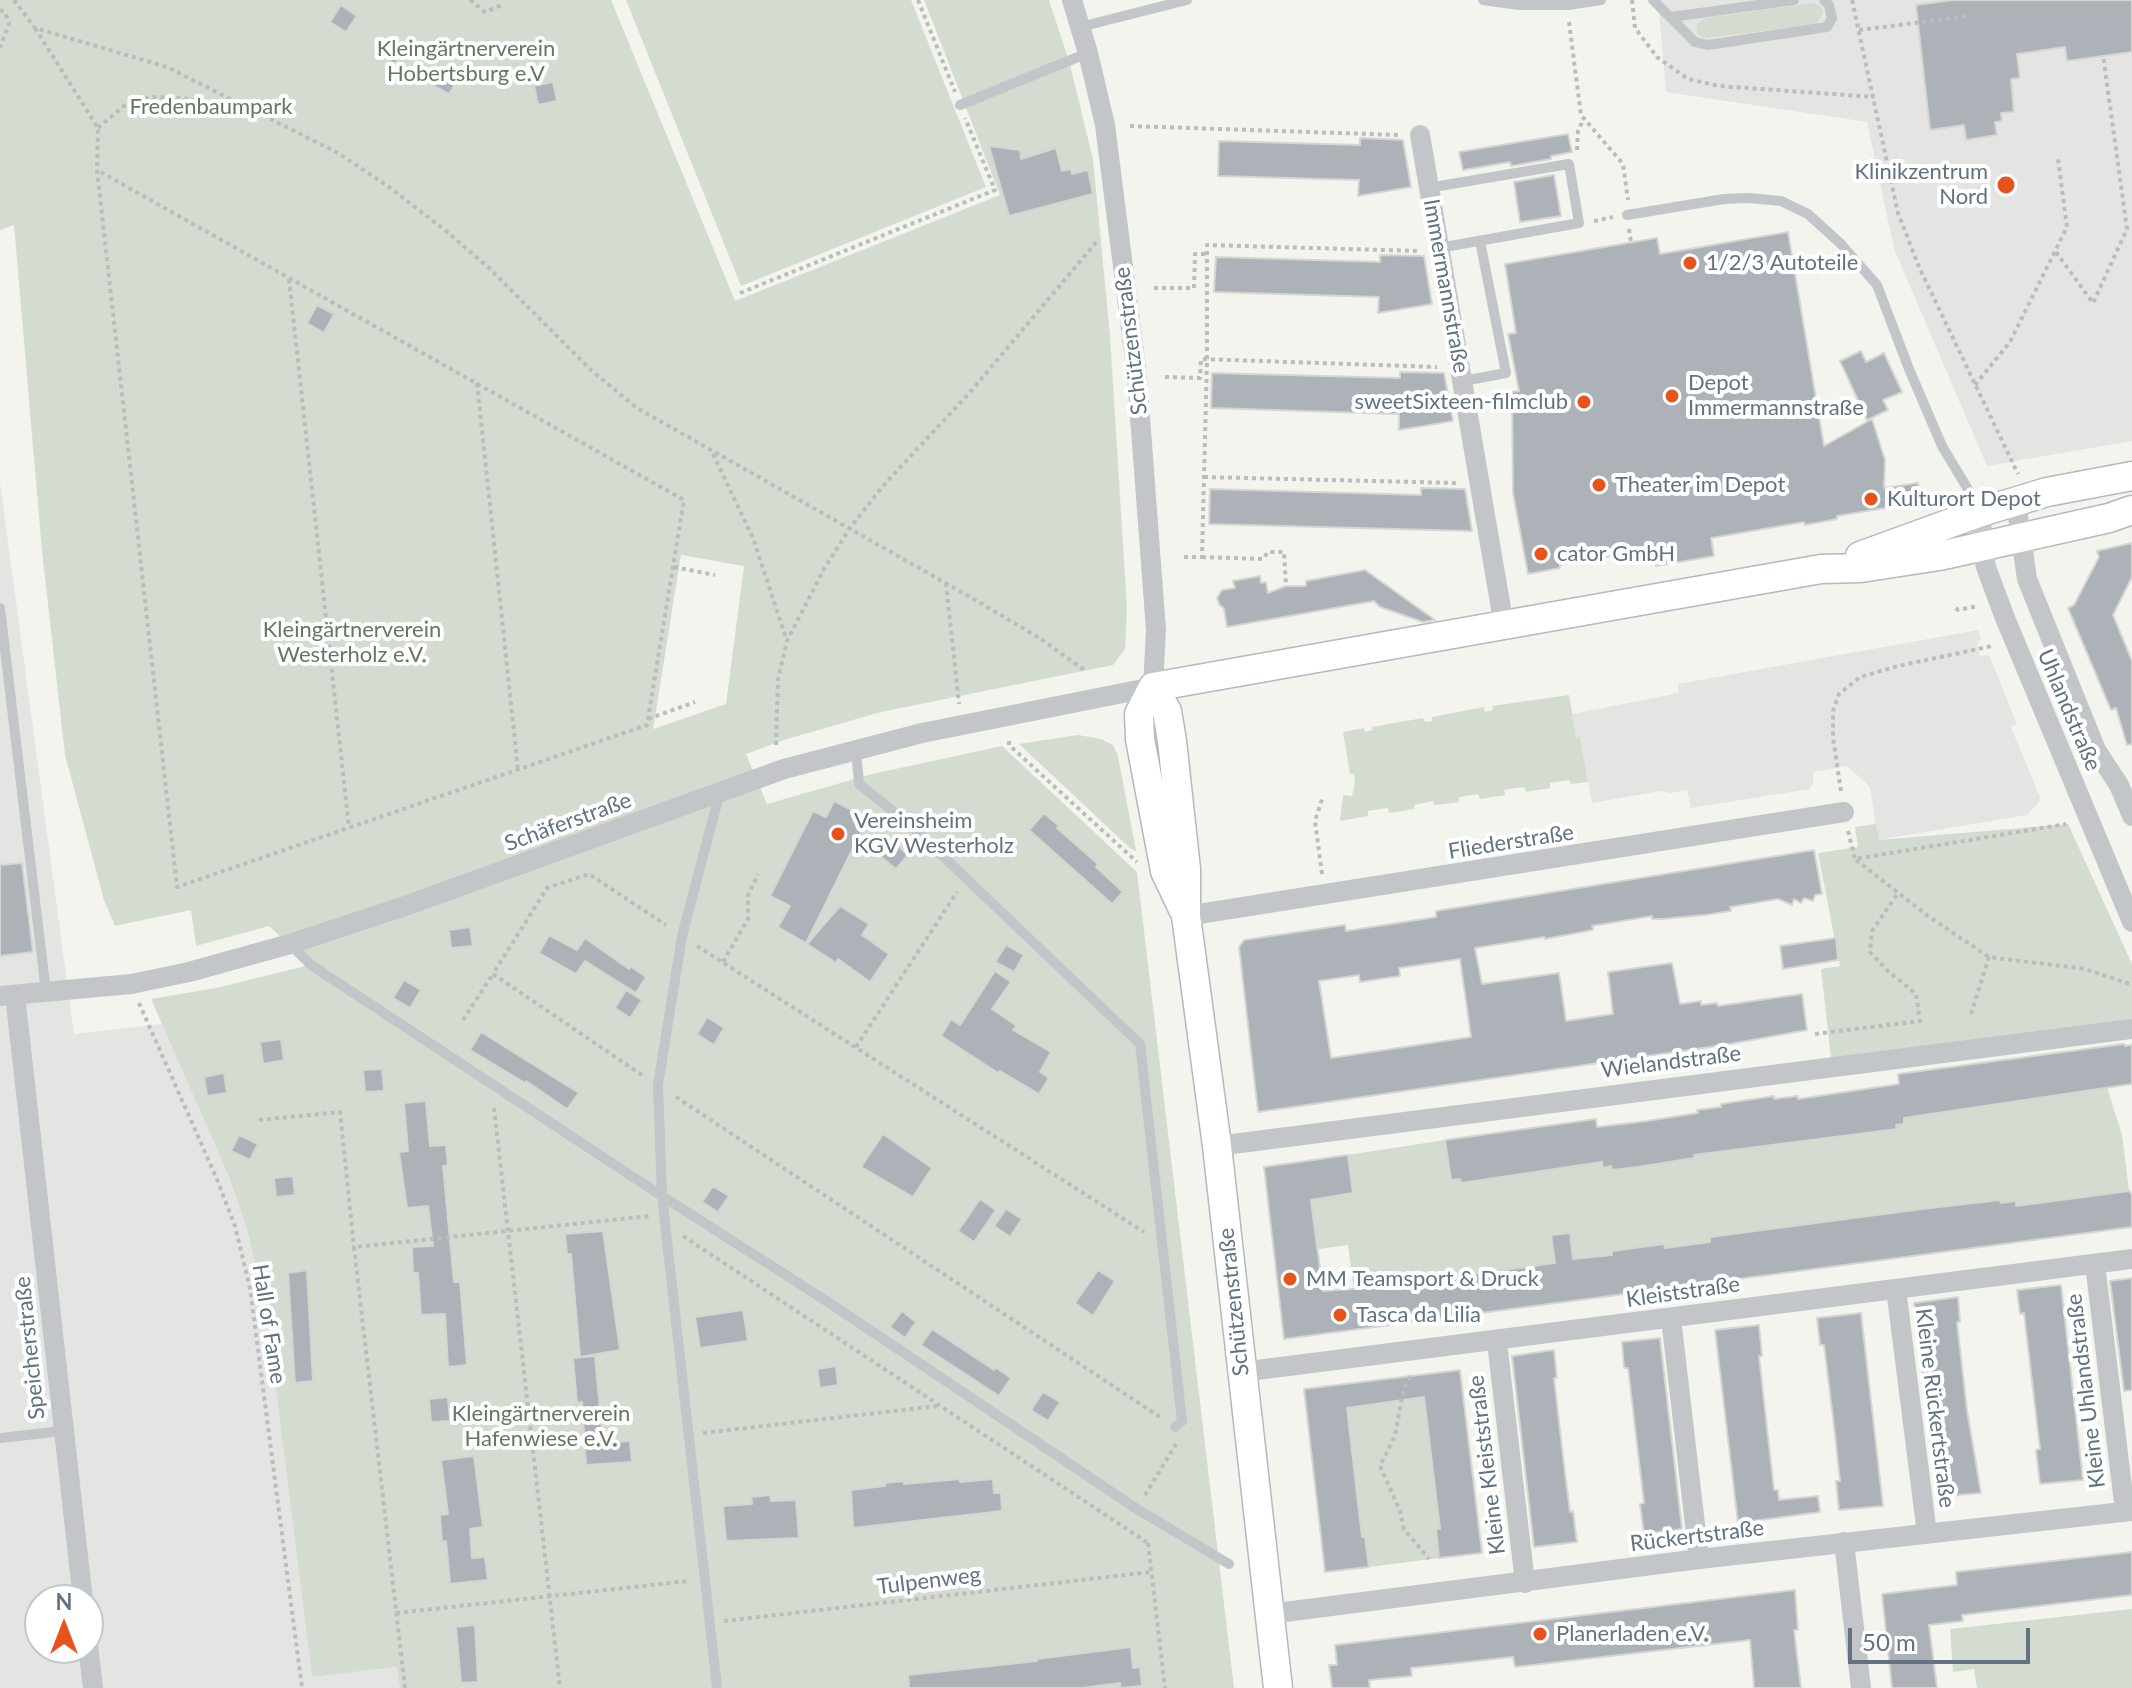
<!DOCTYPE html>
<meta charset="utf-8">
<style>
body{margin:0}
#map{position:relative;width:2132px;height:1688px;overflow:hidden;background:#f4f4ef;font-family:Lato,sans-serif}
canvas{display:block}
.north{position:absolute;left:24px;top:1584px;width:80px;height:80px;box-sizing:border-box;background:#fff;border:2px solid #c0c7cd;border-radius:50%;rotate:0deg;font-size:22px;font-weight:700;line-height:32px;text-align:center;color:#627281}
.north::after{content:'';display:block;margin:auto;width:28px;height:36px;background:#e8531b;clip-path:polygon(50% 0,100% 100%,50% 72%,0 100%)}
.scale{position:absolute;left:1848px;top:1628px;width:182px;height:36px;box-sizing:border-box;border:4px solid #627281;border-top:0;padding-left:10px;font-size:24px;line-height:28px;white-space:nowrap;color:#627281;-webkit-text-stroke:6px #fff;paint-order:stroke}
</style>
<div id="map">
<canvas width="2132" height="1688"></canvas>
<div class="north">N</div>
<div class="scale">50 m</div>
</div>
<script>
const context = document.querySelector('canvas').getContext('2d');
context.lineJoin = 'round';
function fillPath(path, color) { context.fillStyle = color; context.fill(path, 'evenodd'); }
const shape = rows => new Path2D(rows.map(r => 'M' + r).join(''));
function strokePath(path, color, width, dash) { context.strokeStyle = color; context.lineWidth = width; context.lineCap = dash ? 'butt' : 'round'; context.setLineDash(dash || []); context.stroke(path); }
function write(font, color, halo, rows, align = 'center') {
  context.font = font + ' Lato,sans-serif'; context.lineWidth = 8; context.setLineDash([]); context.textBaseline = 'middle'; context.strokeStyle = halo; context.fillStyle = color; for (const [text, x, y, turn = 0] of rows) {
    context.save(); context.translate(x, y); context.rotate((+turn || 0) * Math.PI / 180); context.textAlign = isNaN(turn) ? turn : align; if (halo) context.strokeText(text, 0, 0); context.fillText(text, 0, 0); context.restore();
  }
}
const built = shape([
 [1658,0,2132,0,2132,441,1987,466,1894,249,1867,122,1666,92],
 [0,482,74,1034,162,1024,229,1177,246,1226,265,1303,312,1677,398,1667,400,1688,0,1688],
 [40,1600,88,1600,88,1648,40,1648],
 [1978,630,1981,639,1977,644,1980,656,1989,655,2017,724,2011,727,2040,797,2038,803,2027,815,1878,840,1870,787,1847,766,1813,772,1813,783,1810,789,1691,808,1687,790,1671,793,1660,791,1592,803,1580,738,1576,738,1572,714,1679,693,1678,684]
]);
const green = shape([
 [0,0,611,0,735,301,1000,195,924,0,1049,0,1069,61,1093,159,1110,336,1127,609,1125,649,1113,665,881,712,787,739,746,754,767,804,872,774,1002,746,1137,872,1234,1688,400,1688,397,1667,312,1677,265,1303,246,1226,229,1177,151,999,216,988,310,965,269,926,196,946,191,910,115,926,104,900,65,755,42,551,14,225,0,230],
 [681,555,744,566,726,704,653,729],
 [626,0,911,0,986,187,741,286],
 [1814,3,1820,6,1823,12,1817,24,1708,38,1701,37,1696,30,1698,23,1705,18],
 [1569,695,1576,737,1580,737,1588,782,1571,784,1569,780,1550,783,1550,788,1526,792,1524,787,1504,790,1505,795,1480,799,1478,794,1459,797,1459,802,1452,803,1434,805,1433,801,1414,805,1414,809,1407,810,1389,813,1388,808,1368,811,1368,816,1340,821,1343,795,1352,796,1355,782,1354,774,1350,774,1343,732,1364,728,1365,732,1373,730,1372,727,1423,718,1425,722,1432,721,1432,717,1484,707,1485,712,1493,710,1492,706],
 [1078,735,1101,739,1113,745,1118,756,1136,851,1131,849,1019,744],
 [1876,824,1879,840,2068,824,2132,964,2132,1025,1832,1066,1821,969,1840,966,1818,853,1858,847,1855,827],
 [2107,1087,2122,1135,2129,1191,2016,1206,2016,1201,2001,1203,2000,1199,1986,1201,1986,1205,1665,1248,1664,1244,1612,1255,1431,1282,1430,1280,1381,1288,1364,1288,1354,1292,1348,1245,1312,1250,1308,1190,1333,1186,1335,1196,1353,1193,1348,1155,1445,1140,1451,1180,1460,1179,1461,1183,1592,1164,1602,1158,1603,1167,1611,1166,1612,1170,1694,1158,1694,1154,1763,1146,1813,1137,1814,1141,1845,1136,1845,1132,1864,1130,1865,1134,1896,1129,1896,1125,1904,1124,1903,1114,1913,1116],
 [1392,1378,1424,1393,1440,1529,1436,1530,1439,1558,1369,1567,1365,1537,1362,1537,1346,1403,1373,1405,1395,1401],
 [2132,1609,2132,1688,1977,1688,1974,1669,1953,1672,1950,1629]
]);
const building = shape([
 [1953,0,2132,0,2132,52,2067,61,2065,47,2017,54,2020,78,2011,79,2014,112,2001,113,2002,121,1995,122,1997,135,1966,140,1964,125,1930,130,1916,5,1953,0],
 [341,5,357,16,346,32,330,22,341,5],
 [389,37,406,47,395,64,379,54,389,37],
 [442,68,459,78,449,94,432,85,442,68],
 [553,82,557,101,538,105,534,86,553,82],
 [1568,134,1572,152,1551,156,1551,159,1511,166,1510,162,1463,170,1459,152,1568,134],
 [1360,138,1403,140,1411,187,1358,196,1359,180,1218,176,1219,141,1360,145,1360,138],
 [989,146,1020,150,1021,159,1056,148,1062,171,1071,169,1072,174,1088,170,1093,194,1009,216,989,146],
 [1554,175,1561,216,1520,222,1514,182,1554,175],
 [1788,232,1824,446,1872,419,1885,460,1884,488,1918,483,1921,502,1837,516,1837,519,1805,525,1804,522,1711,538,1714,556,1656,566,1653,549,1560,565,1560,568,1528,574,1513,493,1512,392,1519,391,1508,334,1516,333,1505,264,1657,238,1660,254,1788,232],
 [1380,255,1424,256,1432,304,1378,313,1379,297,1214,292,1216,257,1380,262,1380,255],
 [317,305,334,314,324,333,307,323,317,305],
 [1861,351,1866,362,1884,353,1902,392,1883,400,1888,410,1867,420,1840,361,1861,351],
 [1400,372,1444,373,1453,421,1399,430,1399,414,1211,408,1212,373,1400,378,1400,372],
 [1421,488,1465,489,1472,531,1209,524,1210,489,1421,495,1421,488],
 [2132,543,2132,577,2113,615,2132,661,2132,744,2127,745,2116,708,2111,710,2068,608,2074,605,2099,557,2097,551,2132,543],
 [1365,570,1435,620,1423,622,1380,607,1374,601,1227,627,1224,609,1219,604,1217,598,1222,590,1235,588,1233,581,1260,576,1261,583,1266,582,1268,593,1286,586,1306,586,1306,581,1365,570],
 [834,801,868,818,806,943,778,927,790,906,770,896,813,811,826,817,834,801],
 [1044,813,1059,826,1057,828,1098,864,1096,867,1123,892,1112,904,1029,830,1044,813],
 [894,842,908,855,896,869,881,857,894,842],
 [1814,850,1822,894,1815,895,1813,901,1804,898,1801,903,1794,899,1792,905,1778,899,1730,907,1731,911,1705,915,1662,919,1652,919,1652,916,1592,926,1593,930,1545,939,1544,937,1475,948,1482,984,1559,973,1566,1021,1613,1014,1608,972,1672,963,1680,1004,1701,1001,1701,1005,1717,1003,1718,1006,1802,994,1807,1030,1724,1045,1258,1112,1239,947,1244,940,1345,925,1346,931,1436,917,1436,911,1814,850],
 [1460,959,1471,1037,1331,1058,1319,981,1359,975,1360,982,1400,976,1399,968,1460,959],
 [22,863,33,952,0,956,0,865,22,863],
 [840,906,869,924,862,935,889,954,870,982,838,959,836,963,807,944,840,906],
 [470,927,473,946,451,948,449,930,470,927],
 [549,935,577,950,585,938,629,969,630,966,646,977,636,993,585,961,576,974,539,953,549,935],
 [1836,938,1838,960,1783,969,1780,946,1836,938],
 [1006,945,1024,955,1014,972,995,962,1006,945],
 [995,971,1011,982,992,1009,1017,1026,1013,1030,1051,1052,1040,1072,1049,1078,1039,1094,1000,1071,998,1073,941,1036,951,1019,960,1025,995,971],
 [404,980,421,990,410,1008,393,998,404,980],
 [626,990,642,1000,630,1018,615,1008,626,990],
 [707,1017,724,1028,714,1045,697,1034,707,1017],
 [481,1032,579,1093,567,1109,526,1081,525,1083,470,1050,481,1032],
 [281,1039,284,1060,263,1064,260,1042,281,1039],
 [2124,1044,2125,1046,2132,1045,2132,1084,1904,1118,1904,1124,1896,1125,1897,1129,1694,1155,1694,1158,1638,1167,1612,1170,1611,1166,1603,1168,1602,1162,1461,1183,1460,1179,1451,1180,1445,1140,1596,1119,1597,1127,1647,1121,1698,1113,1697,1110,1721,1107,1721,1104,1774,1096,1774,1099,1798,1096,1798,1099,1899,1084,1898,1074,2124,1044],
 [382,1069,384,1091,365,1092,363,1070,382,1069],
 [224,1073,227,1093,207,1096,204,1077,224,1073],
 [426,1101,430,1146,446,1145,448,1165,443,1166,454,1282,460,1282,467,1365,448,1367,445,1314,421,1315,418,1273,413,1273,412,1247,433,1246,428,1206,407,1208,399,1152,408,1151,404,1103,426,1101],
 [883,1134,932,1168,913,1197,861,1167,883,1134],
 [239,1135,258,1144,250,1160,231,1151,239,1135],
 [1348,1155,1353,1193,1311,1200,1323,1291,1381,1287,1555,1263,1551,1235,1570,1233,1573,1259,1612,1255,1612,1251,1664,1244,1665,1248,1710,1242,1710,1237,1922,1209,2000,1200,2001,1203,2016,1201,2016,1206,2129,1191,2132,1194,2132,1227,1284,1339,1264,1167,1348,1155],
 [293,1176,295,1195,276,1197,274,1178,293,1176],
 [713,1186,729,1196,718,1212,702,1202,713,1186],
 [980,1199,996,1210,974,1242,958,1231,980,1199],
 [1006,1209,1022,1219,1010,1237,994,1226,1006,1209],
 [603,1231,620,1350,580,1357,571,1254,567,1254,565,1234,603,1231],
 [307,1270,313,1381,295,1383,288,1273,307,1270],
 [1098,1270,1115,1281,1093,1316,1075,1303,1098,1270],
 [2132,1278,2132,1390,2124,1391,2110,1281,2132,1278],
 [2061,1285,2083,1480,2040,1484,2036,1450,2040,1449,2024,1313,2020,1314,2017,1290,2061,1285],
 [1958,1297,1960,1322,1957,1322,1967,1410,1981,1493,1937,1497,1914,1303,1958,1297],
 [743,1310,748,1341,700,1348,695,1317,743,1310],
 [902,1311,916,1322,905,1338,890,1327,902,1311],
 [1861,1313,1883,1506,1839,1510,1836,1481,1840,1481,1835,1434,1824,1345,1820,1345,1817,1318,1861,1313],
 [1759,1325,1762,1356,1759,1356,1774,1490,1778,1490,1779,1500,1818,1496,1820,1512,1738,1523,1715,1330,1759,1325],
 [932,1329,994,1370,995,1367,1011,1378,999,1396,921,1345,932,1329],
 [1660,1338,1682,1529,1644,1534,1640,1504,1644,1503,1628,1368,1624,1368,1622,1342,1660,1338],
 [1554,1350,1557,1378,1554,1378,1564,1465,1570,1512,1573,1511,1577,1542,1534,1547,1512,1356,1554,1350],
 [595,1356,603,1443,630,1441,632,1462,586,1465,582,1402,577,1403,573,1358,595,1356],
 [836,1366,838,1385,820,1388,817,1369,836,1366],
 [1460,1370,1482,1553,1439,1558,1436,1529,1440,1529,1424,1397,1347,1408,1362,1537,1365,1537,1369,1567,1325,1572,1304,1389,1460,1370],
 [1043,1392,1060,1402,1048,1421,1031,1410,1043,1392],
 [448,1397,450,1421,431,1422,429,1399,448,1397],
 [478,1405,480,1424,453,1426,451,1407,478,1405],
 [474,1456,483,1527,470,1529,472,1558,485,1557,488,1580,450,1584,446,1541,442,1542,440,1515,448,1514,441,1460,474,1456],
 [960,1479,960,1482,993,1479,994,1493,1001,1493,1002,1511,853,1528,851,1490,885,1486,885,1483,904,1481,904,1484,960,1479],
 [770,1495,771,1501,796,1500,799,1538,726,1541,723,1506,752,1504,751,1497,770,1495],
 [2132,1552,2132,1595,1962,1615,1963,1621,1929,1625,1937,1688,1892,1688,1882,1594,1957,1585,1956,1572,2132,1552],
 [1795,1590,1798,1630,1794,1630,1801,1688,1754,1688,1750,1640,1515,1667,1513,1657,1411,1668,1412,1676,1369,1680,1370,1688,1332,1688,1329,1665,1337,1665,1335,1645,1795,1590],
 [475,1625,478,1682,461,1683,456,1627,475,1625],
 [1131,1647,1133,1668,1140,1667,1142,1686,1120,1688,1120,1683,1082,1688,909,1688,908,1675,1037,1661,1037,1659,1131,1647]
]);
const path = shape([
 [14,0,35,28,167,67,338,153,389,187,446,231,488,267,592,371,637,408,972,598,1041,639,1087,672],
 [470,0,485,12,502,5],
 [918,0,955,92],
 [1632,0,1635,28,1657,57,1688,79,1719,86,1874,97],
 [1852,0,1898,213,1919,267,2018,474],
 [0,10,5,12,9,24,0,48],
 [1569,22,1581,115,1623,164,1628,200],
 [35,28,98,128,97,170,177,887,647,725,684,500,97,170],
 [1859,30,1969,16],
 [1130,126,1400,135],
 [98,128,124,106,150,97,182,98,248,110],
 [1577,150,1578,131,1584,118],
 [1594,221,1613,217],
 [1629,229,1631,242],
 [2056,252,2093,303,2127,229,2103,55],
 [289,279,349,828],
 [1154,288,1194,288,1195,254,1206,254],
 [740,293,995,190,965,118],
 [1165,377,1200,378,1201,359,1437,367],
 [477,383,518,770],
 [1975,385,2010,342,2067,227,2058,159],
 [713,454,753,538,786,638],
 [1204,477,1457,483],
 [1184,557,1202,557,1207,359,1207,245,1419,251],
 [1202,557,1263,559,1268,552,1284,552,1286,586],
 [674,567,715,575],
 [946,583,959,704],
 [1956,608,1958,610,1979,606],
 [648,719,695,702],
 [1009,741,1009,745,1137,862],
 [776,745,778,679,787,641,824,569,850,528,882,487,972,390,1098,240],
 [1841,791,1833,738,1833,711,1839,694,1860,677,1898,666,1992,646],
 [1848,831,1855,859,2066,824],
 [1856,860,1928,916,1989,957,2085,969,2132,985],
 [1322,874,1315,821,1323,796],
 [697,946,1144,1232],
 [723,962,748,919,748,895,758,874],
 [139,1003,216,1177,235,1226,250,1288,302,1688],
 [1971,1014,1989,957],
 [463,1020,493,974],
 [1815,1034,1920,1021,1916,994,1888,971,1870,952,1872,931,1898,893],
 [856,1047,957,892],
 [642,1075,493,974,547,888,589,874,666,925],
 [676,1097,1163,1419],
 [494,1108,560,1688],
 [259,1120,340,1112,354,1247],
 [683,1236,1148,1543],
 [1410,1376,1403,1392,1395,1436,1380,1466,1400,1511,1404,1529,1429,1559],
 [703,1433,937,1406],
 [1145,1495,1176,1444],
 [1148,1543,1165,1688],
 [396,1613,688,1581],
 [724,1621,1151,1572],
 [405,1688,354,1247,650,1216]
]);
const lane = shape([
 [1483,0,1518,5,1568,5,1601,0],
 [1653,0,1695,42,1708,45,1827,27,1832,18,1829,5,1824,0],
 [1671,17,1794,0],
 [1080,27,1187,0],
 [960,105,1088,53],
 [1428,188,1569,164,1579,223,1439,248],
 [1627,215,1724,199,1749,198,1781,201,1808,214,1841,244,1877,285,1909,369,1942,446,1981,511],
 [1463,381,1506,373,1480,241],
 [0,608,46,992],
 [856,750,859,784,907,822,1140,1044,1182,1421,1175,1427],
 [290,944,311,965,662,1196,825,1300,1137,1509,1229,1564],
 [0,1438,63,1431],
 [717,1688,662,1196,658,1085,682,936,720,792]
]);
const street = shape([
 [1420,135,1504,626],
 [2016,502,2027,579,2096,750,2119,785,2132,816],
 [1981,512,1982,547,1986,567,2005,618,2132,922],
 [1186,916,1844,812],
 [15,995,83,1600],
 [0,996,131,984,189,972,290,944,405,906,784,769,922,733,1153,687,1156,630,1137,377,1105,125,1088,53,1072,0],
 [1217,1146,2132,1029],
 [2095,1264,2125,1511],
 [1896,1289,1927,1534],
 [1671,1318,1699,1559],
 [1497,1342,1525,1583],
 [1241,1372,2132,1259],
 [1844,1542,1861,1688],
 [1269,1614,1699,1559,2132,1511],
 [88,1645,93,1688]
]);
const secondary = shape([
 [1860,556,1981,512,2047,492,2132,476],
 [1153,687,1167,711,1172,741,1186,869,1186,916,1217,1146,1278,1688],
 [1153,687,1821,569,1861,568,1939,556,2109,518,2132,510],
 [1153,687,1139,714,1140,739,1165,871,1183,909]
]);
const markers = [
 [2006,185,10,"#e8531b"],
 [1690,263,8,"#e8531b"],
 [1672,396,8,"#e8531b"],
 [1584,402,8,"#e8531b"],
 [1599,485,8,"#e8531b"],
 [1871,499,8,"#e8531b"],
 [1541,554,8,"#e8531b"],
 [838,834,8,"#e8531b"],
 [1290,1279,8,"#e8531b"],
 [1340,1315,8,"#e8531b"],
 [1540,1634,8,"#e8531b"]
];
const parkNames = [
 ["Kleingärtnerverein",466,49],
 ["Hobertsburg e.V",466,74],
 ["Fredenbaumpark",211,107],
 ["Kleingärtnerverein",352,630],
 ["Westerholz e.V.",352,655],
 ["Kleingärtnerverein",541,1414],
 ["Hafenwiese e.V.",541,1439]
];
const poiNames = [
 ["Klinikzentrum",1988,172,"right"],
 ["Nord",1988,197,"right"],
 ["1/2/3 Autoteile",1706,263],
 ["Depot",1688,383],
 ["Immermannstraße",1688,408],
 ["sweetSixteen-filmclub",1568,402,"right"],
 ["Theater im Depot",1615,485],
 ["Kulturort Depot",1887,499],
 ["cator GmbH",1557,554],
 ["Vereinsheim",854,821],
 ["KGV Westerholz",854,846],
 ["MM Teamsport & Druck",1306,1279],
 ["Tasca da Lilia",1356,1315],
 ["Planerladen e.V.",1556,1634]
];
const streetNames = [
 ["Immermannstraße",1446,286,80],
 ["Schützenstraße",1131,341,-97],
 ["Uhlandstraße",2069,710,67],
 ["Schäferstraße",568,822,-20],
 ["Fliederstraße",1511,842,-9],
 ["Wielandstraße",1671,1062,-7],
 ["Kleiststraße",1683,1292,-8],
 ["Schützenstraße",1234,1302,-96],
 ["Hall of Fame",269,1324,81],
 ["Speicherstraße",30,1348,-96],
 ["Kleine Uhlandstraße",2086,1391,-97],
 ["Kleine Rückertstraße",1935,1408,83],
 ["Kleine Kleiststraße",1487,1465,-97],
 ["Rückertstraße",1697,1536,-7],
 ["Tulpenweg",929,1581,-7]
];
fillPath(built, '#e4e5e3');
fillPath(green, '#d4dbd0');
fillPath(building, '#acb2b8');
strokePath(building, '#d5d5d2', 2);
strokePath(secondary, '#b5b9bd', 31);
strokePath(path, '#babcbe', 4, [4, 4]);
strokePath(lane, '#c3c6c9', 10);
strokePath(street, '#c3c6c9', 20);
strokePath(secondary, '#fff', 28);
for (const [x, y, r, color] of markers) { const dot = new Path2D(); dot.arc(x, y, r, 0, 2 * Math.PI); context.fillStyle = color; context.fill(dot); strokePath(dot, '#fff', 3); }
write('22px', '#647861', '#fff', parkNames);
write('22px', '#627281', '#fff', poiNames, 'left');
write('22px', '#627281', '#fff', streetNames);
</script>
